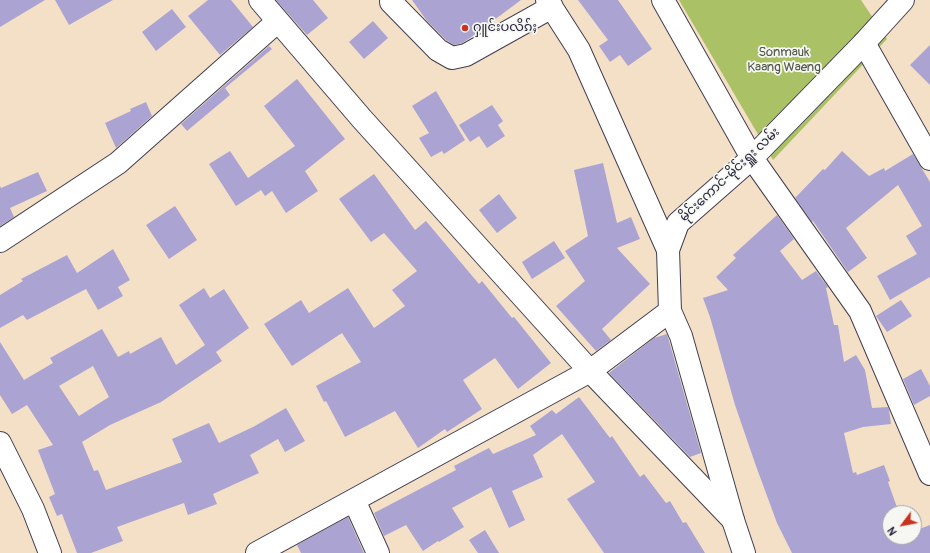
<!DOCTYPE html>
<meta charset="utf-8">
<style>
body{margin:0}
#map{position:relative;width:930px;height:553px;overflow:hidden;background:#f4e0c7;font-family:Pangolin,sans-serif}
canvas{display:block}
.north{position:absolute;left:882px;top:505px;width:40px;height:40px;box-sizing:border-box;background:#f6f6f2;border:1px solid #a1a1a9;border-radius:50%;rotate:238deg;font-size:11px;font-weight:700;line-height:16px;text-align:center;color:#22223b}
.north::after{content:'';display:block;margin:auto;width:14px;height:18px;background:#c8321e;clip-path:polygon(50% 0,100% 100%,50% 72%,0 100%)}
</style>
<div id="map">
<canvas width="930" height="553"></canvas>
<div class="north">N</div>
</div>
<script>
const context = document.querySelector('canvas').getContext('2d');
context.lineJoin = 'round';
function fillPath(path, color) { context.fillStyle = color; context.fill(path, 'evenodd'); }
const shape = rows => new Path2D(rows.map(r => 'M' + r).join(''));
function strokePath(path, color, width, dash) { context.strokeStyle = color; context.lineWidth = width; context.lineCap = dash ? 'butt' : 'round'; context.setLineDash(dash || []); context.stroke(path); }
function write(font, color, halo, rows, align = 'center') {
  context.font = font + ' Pangolin,"Noto Sans Myanmar",sans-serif'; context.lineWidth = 3.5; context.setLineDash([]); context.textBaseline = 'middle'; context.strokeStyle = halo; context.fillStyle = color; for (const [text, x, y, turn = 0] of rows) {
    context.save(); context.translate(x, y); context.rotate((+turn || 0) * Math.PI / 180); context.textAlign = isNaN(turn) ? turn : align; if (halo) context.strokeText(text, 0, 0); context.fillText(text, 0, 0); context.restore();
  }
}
const green = shape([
 [679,0,861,0,887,39,773,160]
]);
const building = shape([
 [0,0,45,0,0,27],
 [55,0,113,0,69,25],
 [208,0,231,0,253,27,220,55,188,16],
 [276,0,313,0,328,18,307,35],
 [412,0,521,0,470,38,462,43,454,45,446,40,427,21],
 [578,0,618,0,652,49,628,66,620,55,610,62,599,46,608,40],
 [172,9,186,27,156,51,142,32],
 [373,21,388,38,364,59,349,42],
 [930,45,930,85,910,65],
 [269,46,272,49,225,88,230,95,187,131,181,124],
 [297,79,345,139,305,171,318,191,286,213,272,191,265,196,261,190,236,206,209,164,230,151,248,178,295,146,264,106],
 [436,91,465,140,444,154,442,151,431,157,419,138,429,133,412,106],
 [146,102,152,116,116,148,105,123,131,111,130,109],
 [492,105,503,121,498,125,505,136,487,148,479,136,470,142,459,125],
 [842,151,869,176,884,168,885,171,913,154,930,182,930,277,890,300,877,276,917,254,906,236,922,226,898,185,846,228,867,258,848,272,813,221,812,222,795,198,823,169,825,170],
 [603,163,617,223,631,217,640,239,617,248,650,284,602,329,611,340,596,351,556,306,585,281,565,251,588,236,574,170],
 [38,172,47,191,10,208,14,217,0,226,0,186,1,188],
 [374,174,415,230,426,221,479,284,482,281,512,318,514,317,551,363,518,389,495,358,463,380,482,409,447,432,445,429,418,448,395,411,345,437,326,401,324,402,316,386,361,362,342,333,292,366,264,324,301,300,309,313,348,288,374,328,405,306,392,290,417,271,384,233,371,242,339,199],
 [499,194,517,218,497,233,479,210],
 [175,206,197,240,169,259,146,225],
 [777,215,794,239,780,251,802,280,816,271,828,287,826,288,834,325,838,325,844,362,856,355,865,370,872,408,888,407,889,410,891,424,863,427,844,433,853,473,856,472,857,475,884,465,890,481,888,482,899,513,890,513,890,537,914,537,914,531,930,525,930,553,792,553,777,523,756,466,735,405,710,317,703,298,728,290,716,277,736,258,733,255],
 [554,241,565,258,532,279,522,262],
 [113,249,130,280,118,287,123,296,98,310,86,289,27,320,23,315,0,328,0,295,23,281,21,279,67,255,77,273],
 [204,288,210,298,224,289,249,328,216,352,222,361,161,402,110,425,82,442,94,471,98,470,106,490,182,462,172,439,209,423,219,443,253,427,286,408,305,441,285,452,278,439,250,455,259,473,213,494,217,504,188,515,184,503,117,527,123,541,91,553,77,553,62,514,57,516,49,497,55,494,38,450,53,445,27,405,12,414,0,395,0,342,24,380,53,363,50,358,102,329,118,357,129,351,130,354,161,337,176,365,205,345,179,305],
 [93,366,109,397,79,416,59,386],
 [901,300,912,316,887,332,876,316],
 [667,334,701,453,690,457,609,373,654,338],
 [921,369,930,386,930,396,914,405,903,379],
 [579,397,610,438,612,436,640,477,644,474,666,503,670,501,683,523,686,522,705,553,604,553,567,499,595,482,562,434,533,455,543,477,512,491,525,520,509,528,491,487,452,508,464,527,439,542,438,541,423,551,406,525,384,536,374,513,456,470,454,466,489,448,493,454,536,435,530,426,552,410,556,414],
 [348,517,364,553,301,553,297,545],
 [485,530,499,553,478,553,469,540]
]);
const minor = shape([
 [260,0,362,119,590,371,733,520],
 [547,0,579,50,668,250],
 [663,0,752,158,860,311,930,474],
 [391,2,438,50,452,58,466,55,552,7],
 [864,43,930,159],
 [0,241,118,163,278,21],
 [0,443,33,509,50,553],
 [354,500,378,553],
 [257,553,590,371,670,311]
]);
const major = shape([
 [744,553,733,520,681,336,670,311,668,250,678,223,752,158,864,43,903,0]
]);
const markers = [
 [465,28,4,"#c8321e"]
];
const poiNames = [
 ["ႁူင်းပလိၵ်ႈ",473,28]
];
const parkNames = [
 ["Sonmauk",784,53],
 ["Kaang Waeng",784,68]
];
const streetNames = [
 ["မိုင်းကောင်-မိုင်းရှူး လမ်း",730,175,-43]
];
fillPath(green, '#abc165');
fillPath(building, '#aba4d3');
strokePath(minor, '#423e50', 24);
strokePath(major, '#423e50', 24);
strokePath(minor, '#fff', 22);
strokePath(major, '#fff', 22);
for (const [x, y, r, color] of markers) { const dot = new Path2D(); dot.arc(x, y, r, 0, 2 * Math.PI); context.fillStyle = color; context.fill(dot); strokePath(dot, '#f6f6f2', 1.5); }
write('13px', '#22223b', '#f6f6f2', poiNames, 'left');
write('13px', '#525a4a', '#f6f6f2', parkNames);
write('13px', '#22223b', '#f6f6f2', streetNames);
</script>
